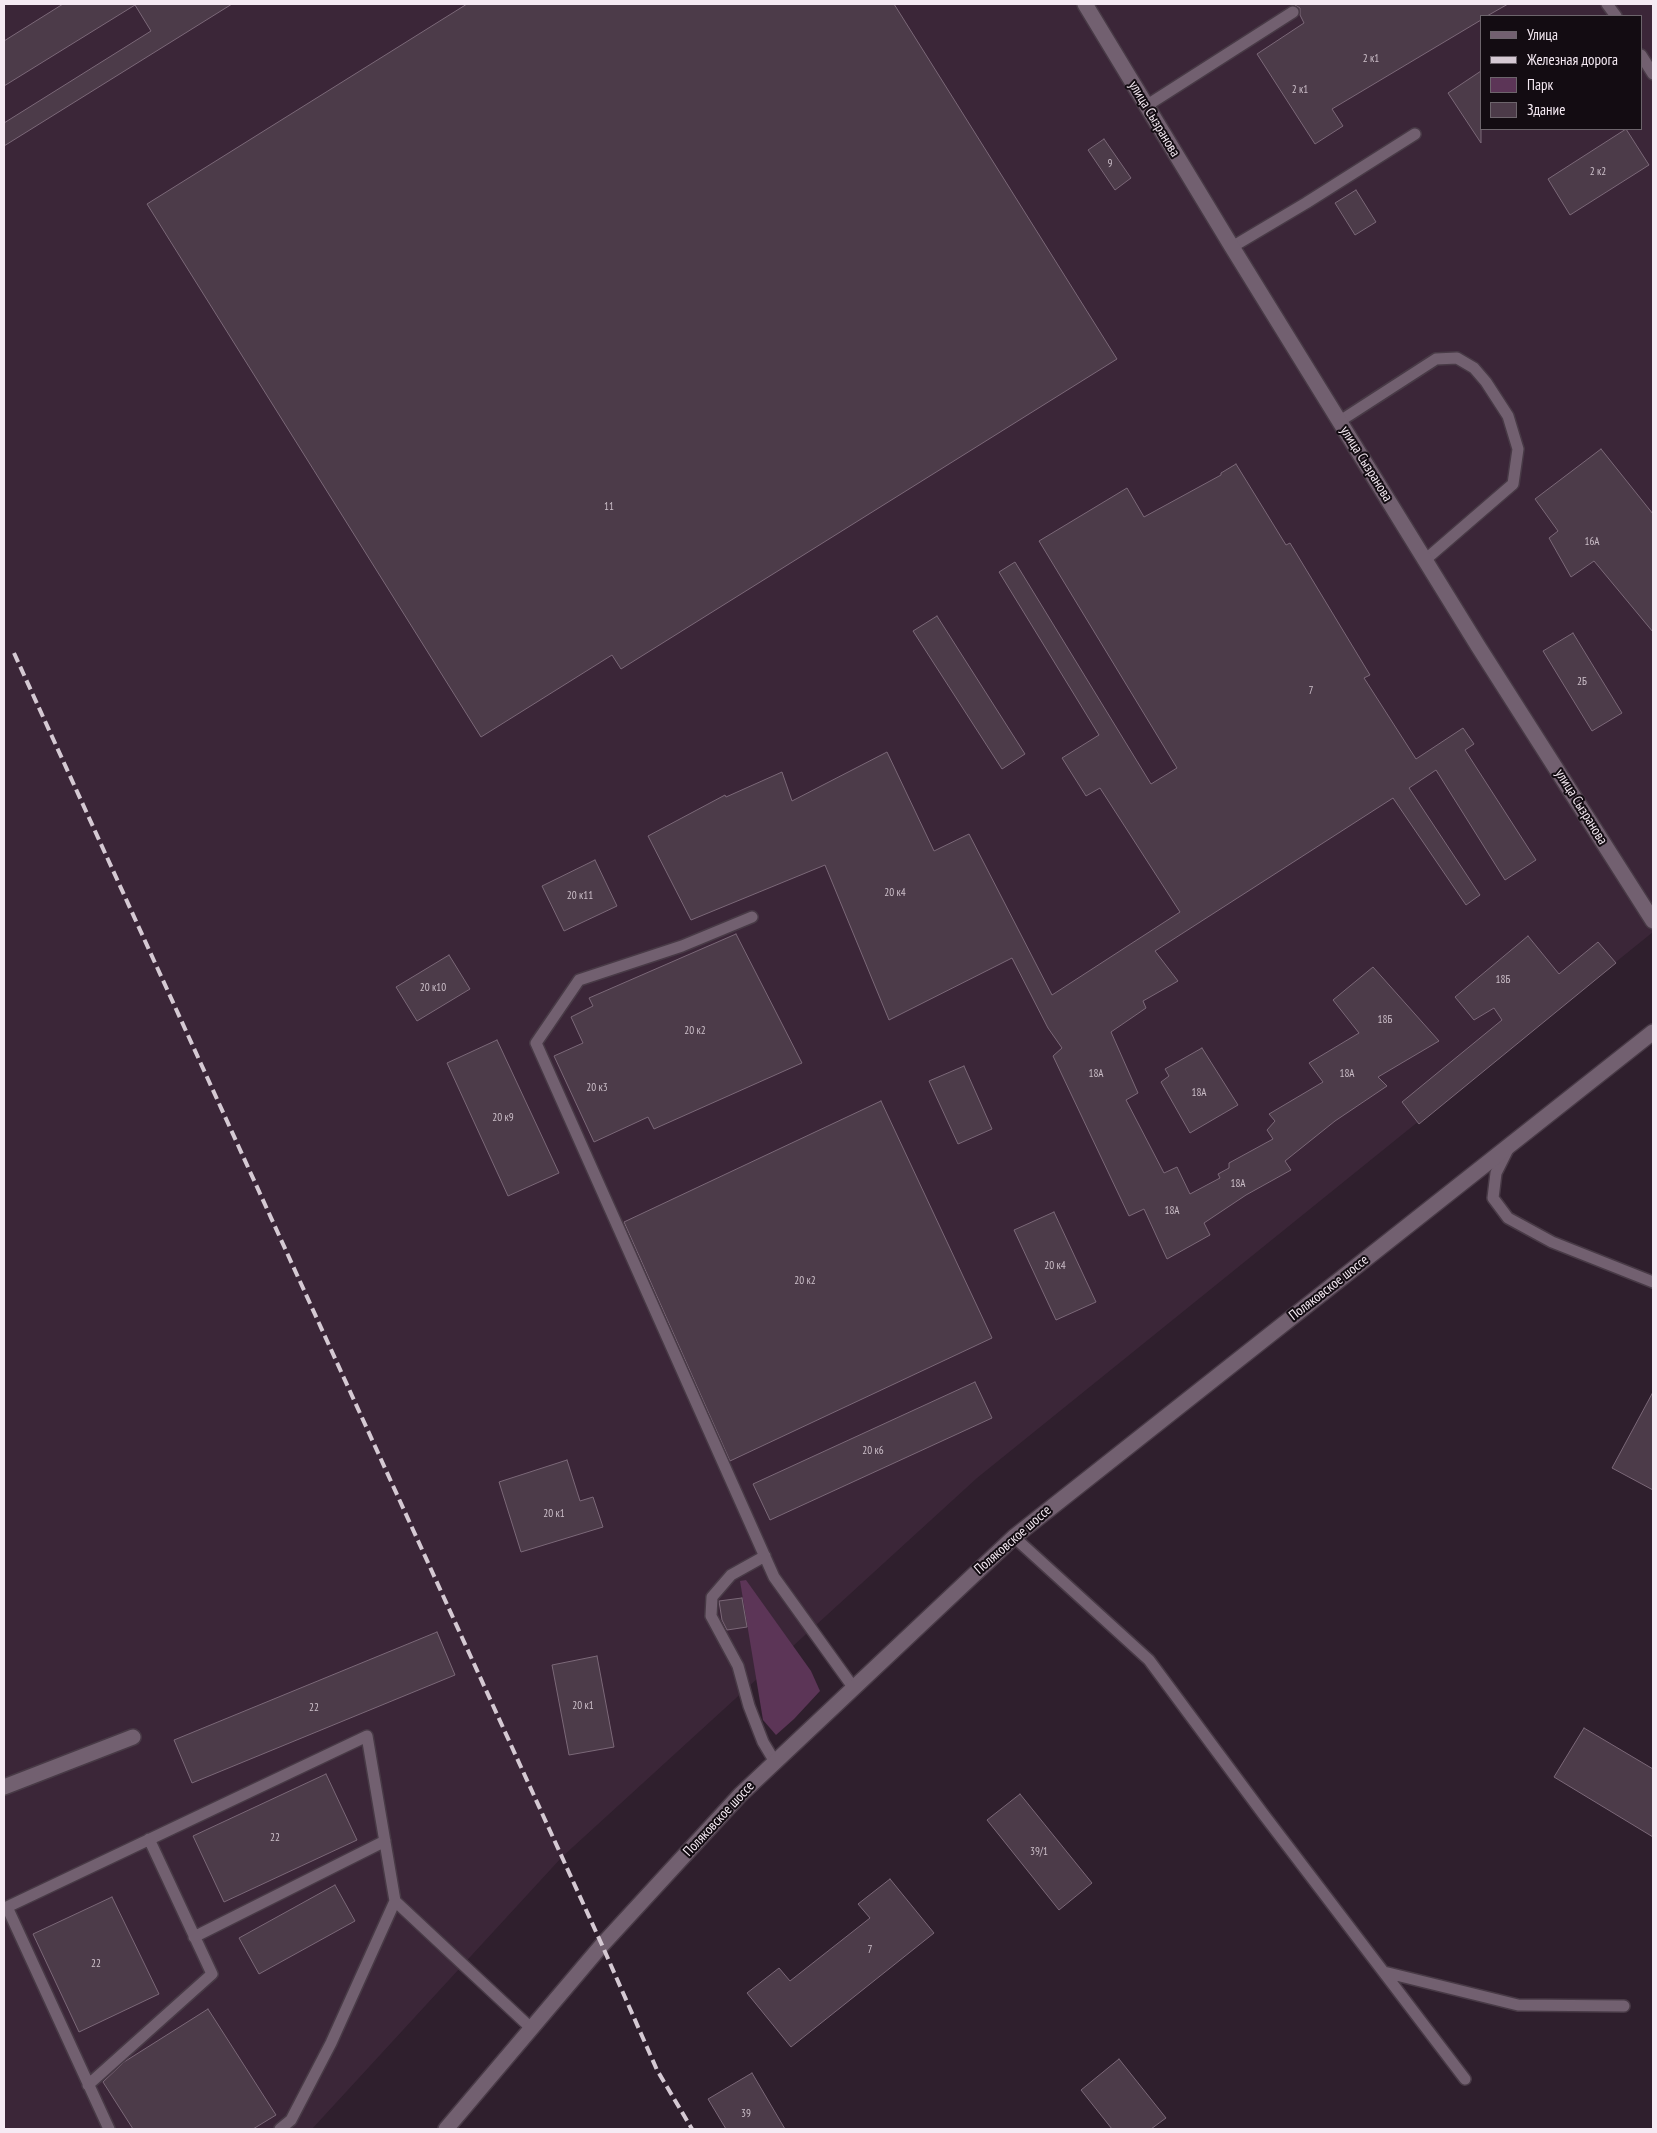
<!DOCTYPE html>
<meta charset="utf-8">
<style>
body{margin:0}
#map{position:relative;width:1657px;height:2133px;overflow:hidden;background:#2f1f2d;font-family:"PT Sans Narrow",sans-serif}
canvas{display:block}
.frame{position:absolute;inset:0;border:5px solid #f5eaf3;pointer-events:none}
.legend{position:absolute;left:1480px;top:15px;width:162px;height:115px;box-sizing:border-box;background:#130c12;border:1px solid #6d656c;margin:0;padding:6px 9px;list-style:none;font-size:15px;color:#f5eaf3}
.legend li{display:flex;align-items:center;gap:10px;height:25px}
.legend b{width:25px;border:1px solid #6d656c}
</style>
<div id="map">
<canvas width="1657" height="2133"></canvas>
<div class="frame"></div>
<ul class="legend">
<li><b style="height:6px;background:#726070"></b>Улица</li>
<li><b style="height:6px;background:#d5c9d3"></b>Железная дорога</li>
<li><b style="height:14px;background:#5c3557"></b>Парк</li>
<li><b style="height:14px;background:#4c3b49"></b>Здание</li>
</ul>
</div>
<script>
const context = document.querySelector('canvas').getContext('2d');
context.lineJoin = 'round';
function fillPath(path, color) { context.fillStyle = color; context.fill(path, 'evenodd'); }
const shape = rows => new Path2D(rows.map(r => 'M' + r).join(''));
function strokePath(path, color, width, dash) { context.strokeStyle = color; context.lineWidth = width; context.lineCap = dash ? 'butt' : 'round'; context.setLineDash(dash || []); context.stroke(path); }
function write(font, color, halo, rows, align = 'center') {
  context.font = font + ' "PT Sans Narrow",sans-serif'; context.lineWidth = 4; context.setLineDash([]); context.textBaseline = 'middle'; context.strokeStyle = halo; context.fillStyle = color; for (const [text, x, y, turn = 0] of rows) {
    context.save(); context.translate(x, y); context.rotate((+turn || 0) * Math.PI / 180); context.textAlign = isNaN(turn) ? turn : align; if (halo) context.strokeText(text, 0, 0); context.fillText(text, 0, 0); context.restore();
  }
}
const built = shape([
 [4,4,1653,4,1653,932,977,1478,562,1857,312,2129,4,2129],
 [1481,16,1641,16,1641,129,1481,129]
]);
const green = shape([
 [746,1580,811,1671,820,1691,794,1719,776,1735,763,1720,740,1581]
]);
const building = shape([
 [63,4,232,4,4,146,4,123,151,31,135,5,4,86,4,41,63,4],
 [467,4,894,4,1117,359,621,669,612,655,481,737,147,204,467,4],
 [1293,4,1508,4,1487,16,1481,16,1481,20,1332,109,1343,126,1315,144,1257,54,1304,23,1300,15,1300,8,1293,4],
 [1481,71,1481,143,1448,93,1481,71],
 [1626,129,1649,165,1570,215,1548,179,1626,129],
 [1104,139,1131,178,1115,190,1088,150,1104,139],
 [1356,190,1376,222,1355,235,1335,203,1356,190],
 [1601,449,1653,514,1653,632,1594,561,1571,577,1549,538,1558,531,1535,499,1601,449],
 [1236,464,1286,545,1290,543,1370,675,1364,678,1416,759,1463,728,1474,744,1465,750,1536,860,1505,880,1436,770,1409,788,1480,895,1466,905,1393,798,1155,951,1178,981,1143,1001,1146,1008,1111,1032,1138,1093,1126,1100,1164,1173,1177,1167,1190,1194,1220,1178,1218,1174,1229,1168,1229,1163,1273,1139,1267,1130,1275,1121,1269,1114,1323,1082,1309,1063,1359,1033,1333,1000,1373,967,1439,1041,1378,1077,1387,1086,1335,1121,1285,1161,1291,1170,1246,1195,1204,1223,1210,1235,1167,1259,1144,1209,1129,1216,1053,1056,1062,1048,1048,1028,1012,958,889,1020,825,865,691,920,648,836,725,795,726,797,782,772,792,801,887,752,934,851,969,834,1052,995,1180,912,1100,788,1086,796,1062,758,1099,735,999,572,1015,562,1151,784,1177,768,1039,541,1127,488,1144,517,1221,475,1221,473,1236,464],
 [937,616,1025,754,1002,769,913,631,937,616],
 [1573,633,1622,713,1592,731,1543,651,1573,633],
 [595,860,617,906,564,931,542,886,595,860],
 [736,934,802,1063,654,1129,648,1117,594,1142,554,1056,583,1043,571,1017,593,1006,589,998,736,934],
 [1528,936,1559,974,1598,942,1616,963,1419,1124,1402,1102,1502,1020,1494,1008,1474,1020,1455,997,1528,936],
 [449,955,470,989,417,1021,396,987,449,955],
 [497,1040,559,1173,508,1196,447,1063,497,1040],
 [1202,1048,1238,1105,1190,1133,1161,1082,1169,1076,1165,1069,1202,1048],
 [964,1066,992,1129,958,1144,929,1081,964,1066],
 [881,1101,992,1338,730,1461,624,1222,881,1101],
 [1054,1212,1096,1302,1056,1320,1014,1230,1054,1212],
 [975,1382,992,1418,770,1520,753,1484,975,1382],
 [1653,1392,1653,1490,1612,1468,1653,1392],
 [567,1460,580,1501,593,1497,603,1527,521,1552,499,1482,567,1460],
 [742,1598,747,1627,727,1630,722,1620,719,1601,742,1598],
 [437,1632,455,1675,192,1783,174,1740,437,1632],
 [597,1656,614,1747,569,1755,552,1665,597,1656],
 [1584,1728,1653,1769,1653,1837,1554,1777,1584,1728],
 [326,1774,357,1840,224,1902,193,1836,326,1774],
 [1020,1794,1092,1883,1059,1910,987,1820,1020,1794],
 [890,1879,934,1933,791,2047,747,1993,779,1968,790,1981,870,1918,858,1904,890,1879],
 [335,1885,355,1921,259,1974,239,1938,335,1885],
 [112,1897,159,1994,79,2032,33,1934,112,1897],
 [208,2009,276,2115,253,2129,133,2129,103,2082,124,2062,208,2009],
 [1119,2059,1166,2118,1151,2129,1112,2129,1081,2090,1119,2059],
 [752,2073,785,2129,726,2129,708,2099,752,2073]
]);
const lane = shape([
 [1607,4,1616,16],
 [1641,55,1653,74],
 [1146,106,1293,12],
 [1232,247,1306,203,1415,134],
 [1340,421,1436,359,1457,358,1474,368,1486,382,1508,416,1518,449,1513,484,1425,560],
 [752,917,682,946,579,980,536,1043,774,1577,853,1687],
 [1508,1149,1496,1173,1493,1198,1508,1218,1552,1242,1653,1282],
 [1014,1537,1149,1660,1264,1815,1465,2079],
 [765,1556,731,1575,712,1597,711,1616,738,1666,749,1706,763,1742,775,1762],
 [194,1937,385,1841],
 [1384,1972,1518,2005,1624,2006],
 [88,2085,212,1974,149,1839],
 [109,2129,7,1907,367,1736,395,1901,532,2029],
 [280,2129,291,2120,331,2043,395,1901]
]);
const street = shape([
 [4,1787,133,1737]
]);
const secondary = shape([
 [1085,4,1232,247,1478,646,1653,921],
 [446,2129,602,1945,740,1795,1014,1537,1653,1032]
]);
const rail = shape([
 [14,653,602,1945,657,2070,692,2129]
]);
const numberNames = [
 ["2 к1",1371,59],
 ["2 к1",1300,90],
 ["9",1110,164],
 ["2 к2",1598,172],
 ["11",609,507],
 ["16А",1592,542],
 ["2Б",1582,682],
 ["7",1311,691],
 ["20 к4",895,893],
 ["20 к11",580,896],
 ["18Б",1503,980],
 ["20 к10",433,988],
 ["18Б",1385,1020],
 ["20 к2",695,1031],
 ["18А",1096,1074],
 ["18А",1347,1074],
 ["20 к3",597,1088],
 ["18А",1199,1093],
 ["20 к9",503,1118],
 ["18А",1238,1184],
 ["18А",1172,1211],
 ["20 к4",1055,1266],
 ["20 к2",805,1281],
 ["20 к6",873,1451],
 ["20 к1",554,1514],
 ["20 к1",583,1706],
 ["22",314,1708],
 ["22",275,1838],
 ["39/1",1039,1852],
 ["7",870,1950],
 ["22",96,1964],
 ["39",746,2114]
];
const streetNames = [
 ["улица Сызранова",1154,119,59],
 ["улица Сызранова",1366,464,58],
 ["улица Сызранова",1581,807,58],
 ["Поляковское шоссе",1329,1288,-38],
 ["Поляковское шоссе",1013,1540,-41],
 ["Поляковское шоссе",719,1819,-47]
];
fillPath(built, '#3b2638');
fillPath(green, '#5c3557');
fillPath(building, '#4c3b49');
strokePath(building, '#7b6878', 1);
strokePath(lane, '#483a46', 14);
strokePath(street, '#483a46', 18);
strokePath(secondary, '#483a46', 18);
strokePath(lane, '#726070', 11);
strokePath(street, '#726070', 15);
strokePath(secondary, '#726070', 15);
strokePath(rail, '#d5c9d3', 4, [10, 5]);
write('11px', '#cbbec8', null, numberNames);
write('14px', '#f5eaf3', '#130c12', streetNames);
</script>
